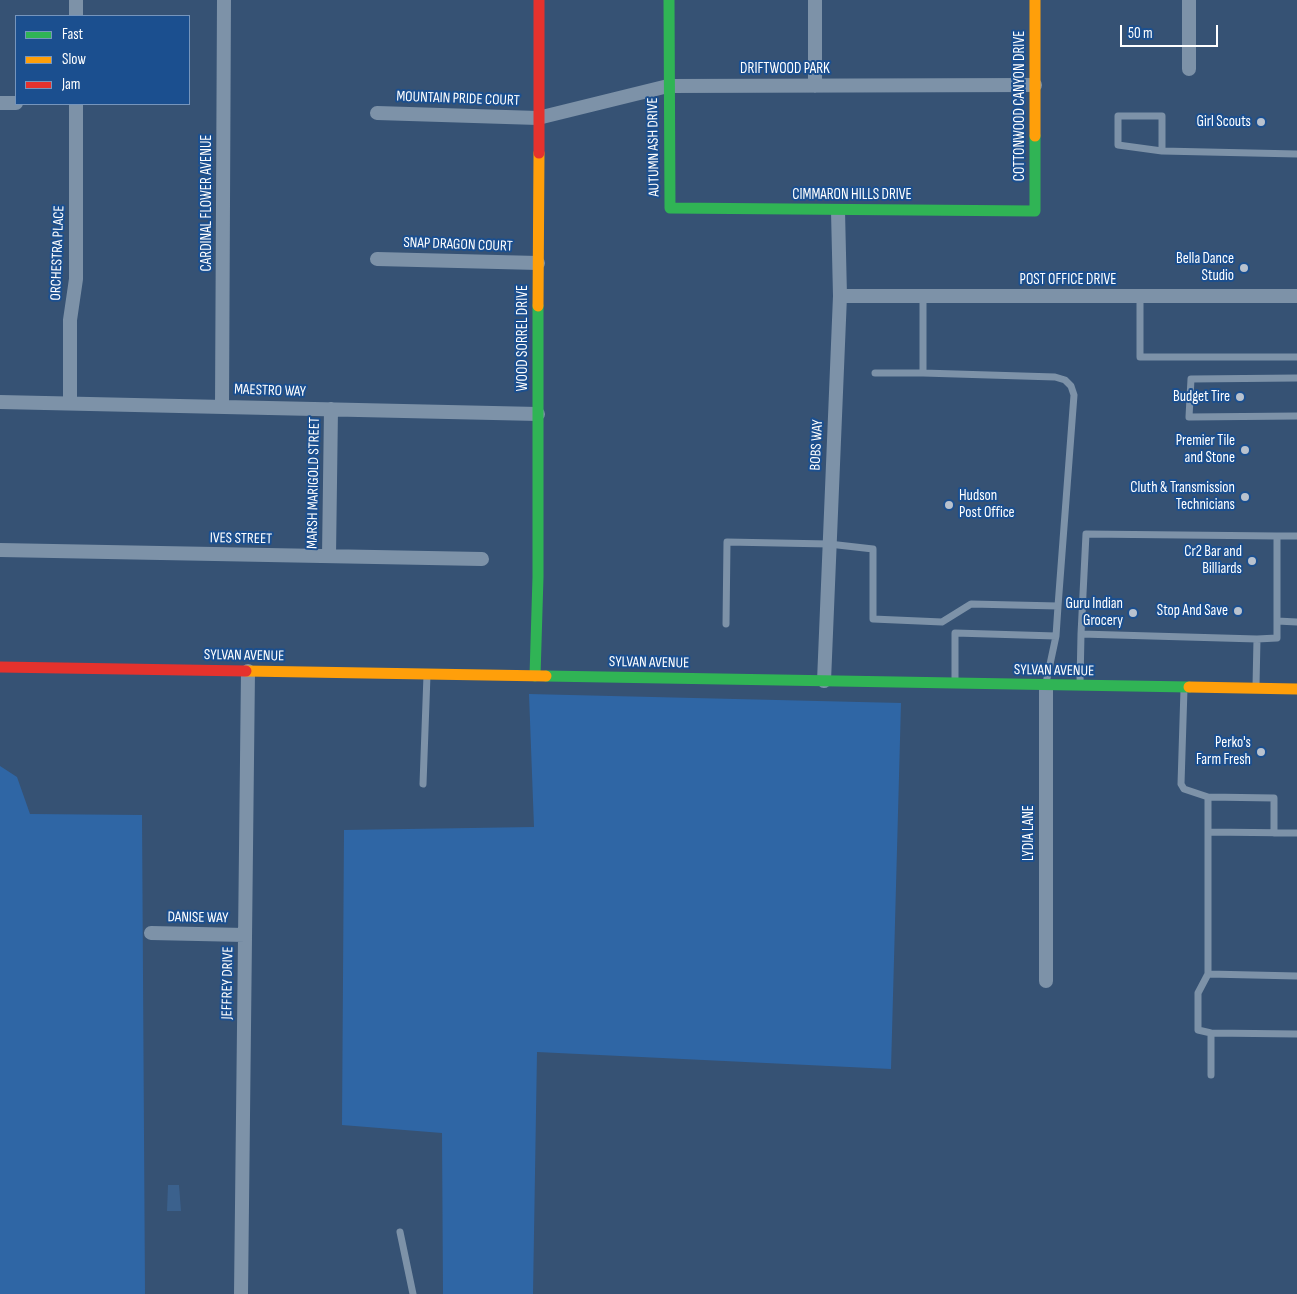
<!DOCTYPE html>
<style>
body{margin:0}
#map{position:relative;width:1297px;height:1294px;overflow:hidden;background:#365274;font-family:"Sofia Sans Condensed",sans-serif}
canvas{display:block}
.legend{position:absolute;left:15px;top:15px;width:175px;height:90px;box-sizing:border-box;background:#1b4f8f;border:1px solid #7695bc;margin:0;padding:6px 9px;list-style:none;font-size:15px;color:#fff}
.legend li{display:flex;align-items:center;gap:10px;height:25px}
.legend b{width:25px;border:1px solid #7695bc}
.scale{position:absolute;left:1120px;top:25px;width:98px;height:22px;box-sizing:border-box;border:2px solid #fff;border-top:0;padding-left:6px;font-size:15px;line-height:18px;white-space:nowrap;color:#fff;-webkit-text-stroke:4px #1b4f8f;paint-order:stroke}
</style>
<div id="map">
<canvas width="1297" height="1294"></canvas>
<ul class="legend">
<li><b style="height:6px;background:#30b455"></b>Fast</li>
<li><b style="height:6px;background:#ff9f0a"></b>Slow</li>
<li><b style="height:6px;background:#e5322d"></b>Jam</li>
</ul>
<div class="scale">50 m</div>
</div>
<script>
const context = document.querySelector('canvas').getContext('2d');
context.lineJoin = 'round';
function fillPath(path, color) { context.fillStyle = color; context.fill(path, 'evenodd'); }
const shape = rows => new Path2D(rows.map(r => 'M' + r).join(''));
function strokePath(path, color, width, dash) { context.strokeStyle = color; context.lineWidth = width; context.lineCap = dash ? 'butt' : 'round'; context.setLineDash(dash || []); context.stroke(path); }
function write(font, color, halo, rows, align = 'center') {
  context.font = font + ' "Sofia Sans Condensed",sans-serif'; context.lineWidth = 4; context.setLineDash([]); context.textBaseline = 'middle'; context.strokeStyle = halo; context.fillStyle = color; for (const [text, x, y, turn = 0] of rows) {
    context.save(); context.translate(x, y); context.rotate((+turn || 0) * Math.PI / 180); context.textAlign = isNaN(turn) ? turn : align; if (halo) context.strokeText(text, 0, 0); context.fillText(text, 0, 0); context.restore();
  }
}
const green = shape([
 [529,694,901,703,891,1069,537,1052,533,1294,443,1294,442,1133,342,1125,344,830,534,827],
 [0,766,17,777,30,814,142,815,145,1294,0,1294]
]);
const water = shape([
 [168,1185,179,1185,181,1211,167,1211]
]);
const lane = shape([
 [1162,151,1162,116,1118,116,1118,145,1162,151,1297,154],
 [923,296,923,373,1055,377,1065,380,1071,386,1074,395,1058,606],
 [1140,296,1140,357,1297,357],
 [875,373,923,373],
 [1297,378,1191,379,1189,417,1297,416],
 [1297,536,1277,536,1277,621,1297,622],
 [726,624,727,542,829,544,873,549,873,619,942,622,971,604,1058,606,1056,636,1046,683],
 [1081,634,1086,534,1277,536],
 [955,682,955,633,1056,636],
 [1080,684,1081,634,1257,639],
 [1256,686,1257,639,1277,638,1277,621],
 [1184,689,1181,784,1184,789,1208,797,1274,798,1274,833],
 [423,784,427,675],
 [1208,797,1208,974,1198,993,1198,1030,1211,1033,1297,1034],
 [1208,832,1297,833],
 [1208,974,1297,976],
 [1211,1075,1211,1033],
 [400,1232,413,1294]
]);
const street = shape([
 [1189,0,1189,69],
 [76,16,76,0],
 [815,86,815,0],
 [0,103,16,103],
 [377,113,538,118,668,86,1035,85],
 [377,259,538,263],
 [840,296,1297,296],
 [0,402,538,414],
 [70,402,70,320,76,279,76,104],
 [222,406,224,0],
 [0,550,482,559],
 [329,556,331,409],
 [824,681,840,296,838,211],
 [151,933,245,935],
 [1046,981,1046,686],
 [241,1294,248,671]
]);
const fast = shape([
 [669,0,670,208,1035,211,1035,136],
 [535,676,538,577,538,306],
 [546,676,1189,687]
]);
const slow = shape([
 [1035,0,1035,136],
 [538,306,539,153],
 [246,671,546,676],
 [1189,687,1297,689]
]);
const jam = shape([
 [539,153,539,0],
 [0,667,246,671]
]);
const markers = [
 [1261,122,5,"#b9c2ce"],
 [1244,268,5,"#b9c2ce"],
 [1240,397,5,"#b9c2ce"],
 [1245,450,5,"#b9c2ce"],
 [1245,497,5,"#b9c2ce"],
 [949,505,5,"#b9c2ce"],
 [1252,561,5,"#b9c2ce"],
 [1238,611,5,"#b9c2ce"],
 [1133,613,5,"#b9c2ce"],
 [1261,752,5,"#b9c2ce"]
];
const streetNames = [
 ["DRIFTWOOD PARK",785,69],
 ["MOUNTAIN PRIDE COURT",458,99,2],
 ["COTTONWOOD CANYON DRIVE",1020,106,-90],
 ["AUTUMN ASH DRIVE",654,147,-91],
 ["CIMMARON HILLS DRIVE",852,195],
 ["CARDINAL FLOWER AVENUE",207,203,-90],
 ["SNAP DRAGON COURT",458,245,2],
 ["ORCHESTRA PLACE",58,253,-88],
 ["POST OFFICE DRIVE",1068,280],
 ["WOOD SORREL DRIVE",523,338,-90],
 ["MAESTRO WAY",270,391,2],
 ["BOBS WAY",817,445,-87],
 ["MARSH MARIGOLD STREET",314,483,-89],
 ["IVES STREET",241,539,1],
 ["SYLVAN AVENUE",244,656,1],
 ["SYLVAN AVENUE",649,663,1],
 ["SYLVAN AVENUE",1054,671,1],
 ["LYDIA LANE",1029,833,-90],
 ["DANISE WAY",198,918,1],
 ["JEFFREY DRIVE",228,983,-89]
];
const poiNames = [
 ["Girl Scouts",1251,122],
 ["Bella Dance",1234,259],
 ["Studio",1234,276],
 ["Budget Tire",1230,397],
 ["Premier Tile",1235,441],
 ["and Stone",1235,458],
 ["Cluth & Transmission",1235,488],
 ["Technicians",1235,505],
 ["Hudson",959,496,"left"],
 ["Post Office",959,513,"left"],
 ["Cr2 Bar and",1242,552],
 ["Billiards",1242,569],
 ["Guru Indian",1123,604],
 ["Grocery",1123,621],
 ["Stop And Save",1228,611],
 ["Perko's",1251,743],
 ["Farm Fresh",1251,760]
];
fillPath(green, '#2f66a5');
fillPath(water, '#3b618d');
strokePath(lane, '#7d92a8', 7);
strokePath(street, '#7d92a8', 14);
strokePath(fast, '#30b455', 11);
strokePath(slow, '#ff9f0a', 11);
strokePath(jam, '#e5322d', 11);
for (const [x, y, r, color] of markers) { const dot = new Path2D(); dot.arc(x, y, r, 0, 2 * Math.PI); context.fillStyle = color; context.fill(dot); strokePath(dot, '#1b4f8f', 2); }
write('15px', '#fff', '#1b4f8f', streetNames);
write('15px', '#fff', '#1b4f8f', poiNames, 'right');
</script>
